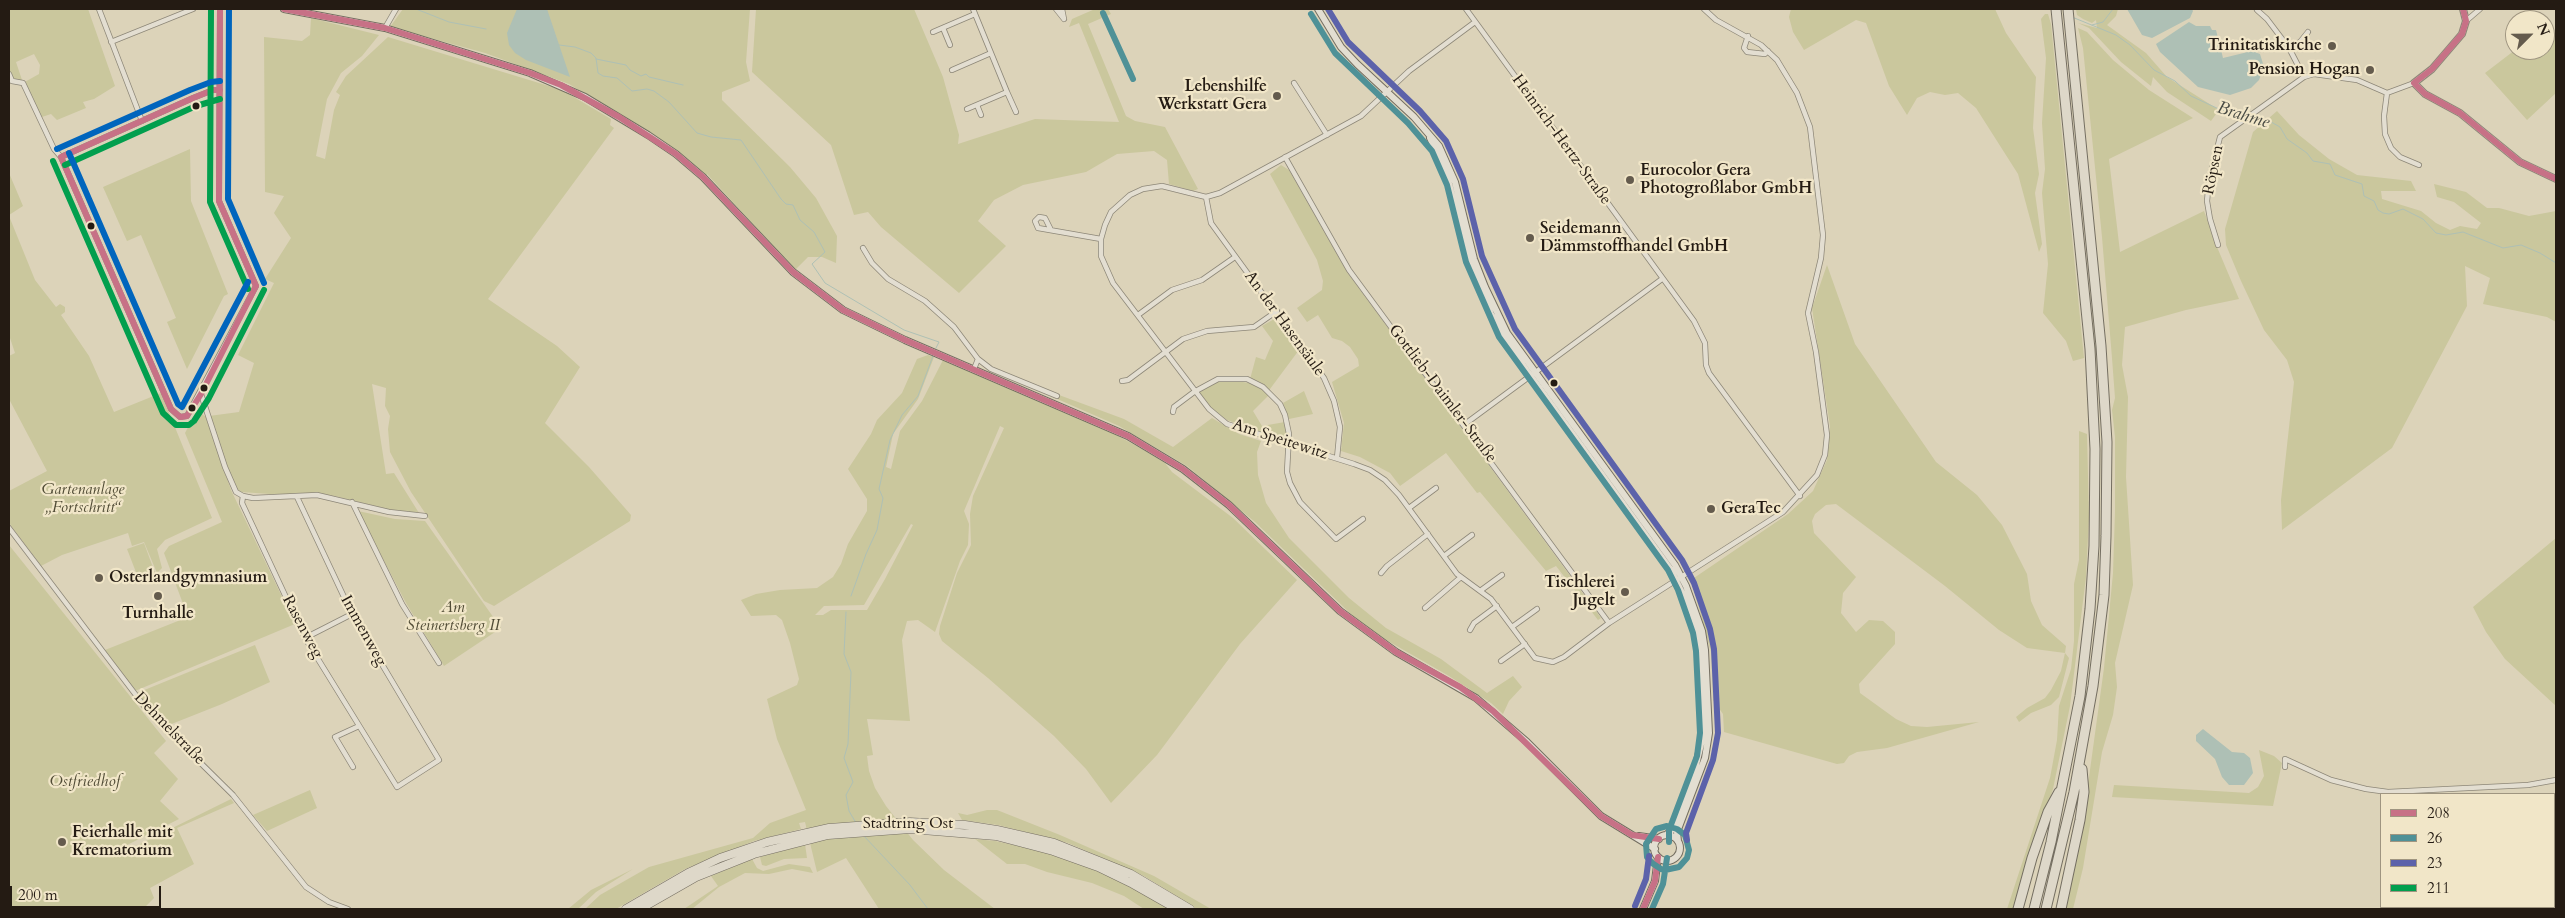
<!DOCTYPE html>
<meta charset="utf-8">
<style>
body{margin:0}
#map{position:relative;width:2565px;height:918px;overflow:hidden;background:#dcd3b9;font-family:Cardo,serif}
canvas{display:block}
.frame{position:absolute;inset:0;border:10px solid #241b13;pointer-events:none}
.legend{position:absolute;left:2380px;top:793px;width:175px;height:115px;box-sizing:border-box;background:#f1e6c8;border:1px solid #9f9580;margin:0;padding:6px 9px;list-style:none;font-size:15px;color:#241b13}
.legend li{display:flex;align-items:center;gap:10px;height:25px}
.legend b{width:25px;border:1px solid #9f9580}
.north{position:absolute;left:2505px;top:10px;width:50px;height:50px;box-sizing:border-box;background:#f1e6c8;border:1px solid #9f9580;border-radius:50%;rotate:67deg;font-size:14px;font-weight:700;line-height:20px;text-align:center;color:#241b13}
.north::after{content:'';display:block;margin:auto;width:18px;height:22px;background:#645b4d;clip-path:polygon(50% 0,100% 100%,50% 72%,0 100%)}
.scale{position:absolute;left:10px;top:886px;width:151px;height:22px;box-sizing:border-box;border:2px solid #241b13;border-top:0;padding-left:6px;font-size:15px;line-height:18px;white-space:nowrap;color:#241b13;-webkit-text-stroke:4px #f1e6c8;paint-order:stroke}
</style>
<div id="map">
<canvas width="2565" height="918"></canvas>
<div class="frame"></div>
<ul class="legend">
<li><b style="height:6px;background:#c77186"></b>208</li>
<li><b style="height:6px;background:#4f9197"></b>26</li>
<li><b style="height:6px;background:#5c62aa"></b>23</li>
<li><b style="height:6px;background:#029f4e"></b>211</li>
</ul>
<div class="north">N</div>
<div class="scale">200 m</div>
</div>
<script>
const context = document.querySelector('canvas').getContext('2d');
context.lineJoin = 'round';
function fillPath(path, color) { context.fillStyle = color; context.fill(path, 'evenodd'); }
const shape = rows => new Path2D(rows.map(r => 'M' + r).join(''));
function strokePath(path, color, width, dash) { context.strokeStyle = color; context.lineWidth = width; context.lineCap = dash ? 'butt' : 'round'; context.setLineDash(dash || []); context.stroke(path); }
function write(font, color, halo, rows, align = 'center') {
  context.font = font + ' Cardo,serif'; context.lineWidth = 4.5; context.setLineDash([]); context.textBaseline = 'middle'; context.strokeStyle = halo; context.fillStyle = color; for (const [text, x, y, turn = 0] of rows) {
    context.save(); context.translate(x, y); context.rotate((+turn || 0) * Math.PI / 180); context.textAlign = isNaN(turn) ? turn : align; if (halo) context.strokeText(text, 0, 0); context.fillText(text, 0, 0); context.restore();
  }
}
const green = shape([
 [9,9,88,9,115,86,94,99,83,102,86,108,57,120,51,114,39,118,23,83,12,81,9,74],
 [34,54,40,65,39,74,23,83,16,62],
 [403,9,750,9,746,62,750,81,722,92,722,100,790,167,816,198,837,236,836,263,822,257,808,257,795,270,707,174,706,176,659,139,569,84,485,53,390,27],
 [756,9,914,9,943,77,959,135,958,144,1035,119,1119,122,1079,23,1069,27,1072,19,1095,9,1108,9,1111,14,1088,24,1126,116,1135,121,1165,127,1198,189,1193,191,1169,184,1167,160,1154,151,1117,154,1086,172,1023,185,994,200,978,221,1006,246,959,293,881,227,868,212,854,215,831,145,752,72],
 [1791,9,1995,9,2006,33,2036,77,2033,128,2039,174,2035,193,2042,244,2039,252,2018,174,1976,108,1958,93,1945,95,1930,92,1917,98,1907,115,1889,86,1866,23,1856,20,1804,50,1793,32,1789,17],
 [2076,9,2118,9,2116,16,2107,25,2146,53,2167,77,2219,110,2211,121,2167,92,2153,77,2151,86,2121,62,2089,28,2078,23,2097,28,2096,20,2092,23,2083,19,2077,15],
 [2045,14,2048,14,2051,24,2084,358,2073,361,2066,341,2043,313,2048,264,2042,193,2045,169,2042,123,2046,58,2041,19],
 [311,18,379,35,362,56,341,73,327,99,316,156,325,159,334,110,340,95,336,92,346,76,388,37,562,90,611,119,610,125,614,128,488,299,557,346,580,367,545,423,589,467,631,515,630,521,494,606,484,601,411,492,390,452,388,429,390,416,385,406,386,388,372,384,386,474,394,473,419,513,391,510,335,496,310,493,285,495,241,492,235,489,226,466,209,416,239,412,254,363,238,355,274,283,265,279,291,238,274,213,284,196,265,192,264,37,302,41,310,35],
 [2078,28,2087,32,2113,60,2149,90,2193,118,2109,159,2120,252,2204,211,2217,247,2239,299,2186,310,2125,327,2122,365,2128,397,2126,477,2133,585,2115,663,2117,687,2113,715,2102,752,2083,868,2073,909,2065,909,2083,821,2104,668,2113,573,2115,512,2115,437,2112,410,2115,398,2112,358,2102,237,2083,48],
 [2545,33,2556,35,2556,93,2527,120,2485,73,2515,50,2545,50],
 [2277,111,2299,135,2329,159,2357,175,2411,181,2416,191,2381,191,2382,199,2421,211,2436,223,2450,230,2460,226,2477,229,2481,223,2454,202,2437,197,2434,184,2466,192,2487,208,2499,208,2529,216,2556,211,2556,322,2547,317,2483,304,2490,278,2465,266,2467,306,2392,448,2282,530,2281,500,2294,382,2287,360,2264,330,2241,281,2226,245,2225,229,2253,132],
 [190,149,191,201,228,294,224,296,187,369,167,322,176,318,141,235,127,241,103,187],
 [1281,165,1289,170,1347,272,1601,618,1598,620,1556,566,1546,571,1480,492,1477,493,1446,453,1400,486,1390,473,1360,457,1341,451,1344,423,1332,382,1359,366,1358,359,1350,347,1342,341,1332,338,1318,315,1307,322,1297,308,1322,290,1323,281,1317,260,1270,174],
 [9,173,23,206,9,215],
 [9,216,35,280,56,307,60,304,65,307,65,312,61,315,89,356,114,412,161,393,212,518,165,540,157,549,162,568,157,573,144,542,132,546,128,533,62,555,41,566,9,523,9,491,47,471,9,399,9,356,15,353,9,335],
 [1827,265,1855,344,1936,462,1977,495,2002,525,2027,574,2031,601,2042,625,2066,646,2065,653,2069,658,2059,697,2051,705,2031,713,2019,722,2016,717,2027,708,2045,698,2051,690,2061,671,2065,653,2027,648,1999,630,1945,586,1836,504,1826,505,1815,514,1812,521,1814,533,1856,577,1843,593,1841,613,1856,632,1869,620,1883,621,1895,632,1895,644,1859,684,1860,693,1896,719,1911,726,1927,727,1979,722,1887,748,1857,752,1849,756,1844,763,1837,764,1724,732,1723,714,1713,700,1711,652,1691,580,1788,514,1813,491,1827,460,1830,426,1812,308],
 [1276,318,1299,350,1270,389,1269,395,1253,411,1262,426,1285,422,1286,434,1280,439,1227,420,1209,407,1200,397,1199,392,1219,381,1230,380,1249,383,1256,357,1265,360,1273,341,1262,326],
 [928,355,934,357,918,399,893,434,886,467,891,469,900,431,922,401,943,360,1107,430,1142,449,1165,463,1172,472,1233,518,1297,580,1240,644,1157,755,1111,803,1086,769,1054,736,988,678,942,641,939,634,940,626,957,573,971,545,970,514,973,496,1004,428,1000,426,964,511,969,524,968,545,960,561,935,632,918,620,907,621,902,640,910,721,867,719,873,755,867,756,869,771,875,788,886,806,913,840,944,870,995,909,879,909,846,858,817,872,805,822,799,823,801,829,754,841,685,869,616,909,585,909,600,895,649,867,753,838,770,823,806,810,777,739,767,699,797,685,799,679,790,643,782,620,776,615,751,616,741,600,756,594,780,590,817,588,833,577,841,564,848,544,867,511,867,499,848,469,871,434,877,420,902,393,917,359],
 [911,524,913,525,885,579,867,610,831,610,823,615,815,615,824,606,864,605],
 [1304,391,1313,414,1289,419,1283,403],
 [1059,395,1124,419,1173,447,1212,418,1239,434,1261,441,1257,452,1258,475,1266,503,1289,538,1349,598,1386,628,1441,659,1487,693,1513,676,1522,687,1509,701,1503,714,1491,703,1449,676,1381,637,1353,616,1255,522,1187,466,1119,426,1055,398],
 [197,410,206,417,231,490,295,624,135,691,105,650,188,617,164,553,169,546,222,522,185,433],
 [2079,431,2087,434,2089,517,2086,577,2070,706,2053,789,2014,909,2007,909,2050,778,2057,740,2059,706,2071,669,2074,641,2074,584,2079,560],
 [358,511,395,519,425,521,501,628,444,666,406,603],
 [2556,538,2556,706,2505,659,2486,632,2473,607],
 [144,543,155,573,139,580,127,549],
 [9,545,166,741,154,753,178,779,160,801,179,819,123,847,126,851,231,799,234,803,177,828,194,864,150,888,154,898,145,907,146,909,9,909],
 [255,645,270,682,222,704,169,725,163,723,137,693],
 [2259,750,2274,756,2282,763,2273,806,2112,797,2114,785,2249,793,2258,787,2264,776],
 [310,790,317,808,267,831,253,815],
 [987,810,997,810,1060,835,1154,876,1211,909,1197,909,1144,876,1068,843,998,825,962,820,958,813,967,815],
 [975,839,995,841,1033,849,1076,862,1136,888,1172,909,1144,909,1124,896,1092,883,1047,872,1025,864,1007,864],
 [805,844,807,858,784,859,766,866,762,865,760,857],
 [752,859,757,868,763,871,789,864,810,867,813,873,792,869,769,874,745,873,719,887,692,909,684,909,718,886,711,876],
 [633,869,596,892,578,909,568,909,591,890]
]);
const water = shape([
 [517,9,547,9,570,77,526,60,515,53,509,45,507,33],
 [2127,9,2192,9,2193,11,2190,18,2152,38,2142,35],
 [2189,22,2196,26,2210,26,2212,30,2216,30,2223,58,2252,51,2260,54,2264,67,2259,80,2251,88,2230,95,2198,87,2160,52,2156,44],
 [2203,729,2232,752,2244,753,2250,758,2253,773,2244,785,2229,785,2222,777,2215,759,2196,741,2196,735]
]);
const stream = shape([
 [416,9,449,22,486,29],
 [2072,17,2116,35,2130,45,2154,70,2175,81,2191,96,2221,110,2246,116],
 [2092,25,2103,22,2113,9],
 [559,45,575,47,591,53,596,58,598,73,603,76,617,78,632,91,647,89,654,91,669,102,697,133,711,137,741,140,781,199,786,204,793,205,800,220,814,232,825,252,812,264,825,283,904,330,939,342,936,348],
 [596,59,626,65,630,70,641,76,646,74,649,77,683,85],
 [2252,117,2264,118,2280,127,2287,139,2307,153,2313,161,2330,164,2335,175,2362,184,2364,196,2374,201,2378,210,2383,213,2389,214,2403,209,2423,219,2436,233,2446,235,2463,232,2503,248,2521,245,2540,253,2556,263],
 [851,596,866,554,877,530,883,498,879,489,890,440,902,415,918,396,933,356],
 [846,612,844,654,851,672,848,744,844,758,853,782,846,795,849,811,856,823],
 [863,835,910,885,928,909]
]);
const minor = shape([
 [99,9,142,121],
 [1056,9,1064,19],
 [1062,9,1064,19],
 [1466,9,1694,321,1705,343,1706,365,1709,373,1800,496],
 [2257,10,2267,19,2289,48,2304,77],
 [2466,21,2480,9],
 [1475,22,1409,71,1361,116,1220,193,1206,197,1162,186,1143,189,1130,195,1111,212,1105,225,1101,239,1101,256,1113,283,1209,409,1227,424,1354,464,1370,470,1385,480,1399,495,1457,574,1491,599,1535,658,1553,662,1564,657,1609,623,1783,512,1817,475,1825,455,1827,435,1816,352,1808,313,1821,258,1823,235,1810,127,1797,93,1777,60,1761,45,1716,20,1704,9],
 [385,28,396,9],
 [943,28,950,45],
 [933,32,975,14],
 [1748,36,1744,48,1747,52,1765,54,1768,51],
 [111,42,193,9],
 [2289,48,2300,42,2308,32],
 [952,70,991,53],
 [9,74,12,81,23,83,54,149,61,157,171,409,180,417,187,416,256,286,219,201,220,9],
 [1294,83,1327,135],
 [1007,92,1016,112],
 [2387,93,2384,116,2385,134,2391,148,2400,157,2419,165],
 [977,105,981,115],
 [967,109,1007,92,973,9],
 [61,157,193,98,213,90,220,90],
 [1285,157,1349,270,1609,623],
 [1206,197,1211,223,1324,378,1334,401,1340,427,1337,458],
 [1051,230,1045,218,1039,217,1035,221,1038,228,1101,239],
 [2218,245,2210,219,2207,201,2209,181,2220,137,2304,77,2314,74,2357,80,2387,93,2414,83],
 [863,248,872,263,888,279,925,301,954,327,978,359],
 [1138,315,1172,290,1202,280,1235,257],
 [974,369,978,359,991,369,1057,396],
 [1122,381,1128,380,1183,339,1207,331,1254,327,1277,311],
 [201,394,225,467,236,492,243,496,253,498,317,495,389,512,425,516],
 [1173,412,1174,407,1194,392,1218,379,1247,379,1263,387,1280,404,1285,415,1289,434,1287,472,1290,483,1300,502,1336,539,1363,519],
 [1465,424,1662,279],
 [243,496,242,503,305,638,397,787,439,760,352,614,297,497],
 [352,502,402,604,439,663],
 [1409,508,1436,488],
 [9,528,148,711,233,795,306,887,329,902,348,909],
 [1444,556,1472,535],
 [1381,573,1387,566,1428,534],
 [1480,591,1502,575],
 [1425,608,1461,577],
 [1512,627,1537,609],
 [1470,630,1474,623,1497,606],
 [305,638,352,614],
 [1501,661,1525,644],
 [353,767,335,737,359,726],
 [2285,767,2285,759,2331,780,2366,789,2388,792,2528,785,2556,780]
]);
const tertiary = shape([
 [2463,9,2466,21,2462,34,2432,69,2414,83,2425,94,2460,113,2520,162,2556,179]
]);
const secondary = shape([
 [284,9,385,28,530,73,585,97,648,135,676,154,703,177,793,272,843,310,905,340,1128,436,1183,469,1229,505,1340,611,1396,652,1476,698,1527,742,1601,816,1655,849],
 [1318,9,1341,47,1357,64,1414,117,1439,146,1455,182,1474,259,1485,287,1507,333,1675,565,1686,586,1702,631,1705,650,1709,733,1705,758,1677,832,1678,841],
 [1430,138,1446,172,1469,260,1491,314,1522,364,1671,570,1692,613,1700,650,1704,732,1696,765,1672,830,1666,835],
 '1654 848a13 13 0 1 1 26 0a13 13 0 1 1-26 0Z',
 [1639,836,1659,839],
 [1643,909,1655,881,1658,857]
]);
const trunk = shape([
 [626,909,690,872,720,858,767,842,829,828,910,822,965,825,997,830,1054,843,1131,874,1190,909],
 [640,909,696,877,754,854,828,835,910,829,996,836,1053,851,1098,867,1133,884,1177,909]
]);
const motorway = shape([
 [2018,909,2032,858,2048,812,2059,792],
 [2034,909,2051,842,2080,696,2090,609,2094,546,2095,449,2090,349,2056,9],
 [2046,909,2074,792,2093,686,2104,595,2106,536,2107,442,2101,346,2068,9],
 [2061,909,2080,820,2084,792,2082,769]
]);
const bus1 = shape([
 [220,9,219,201,256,286],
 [284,9,385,28,530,73,561,85,619,117,676,154,703,177,793,272,843,310,905,340,1128,436,1183,469,1229,505,1340,611,1396,652,1460,687,1493,711,1601,816,1632,835,1659,839],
 [2463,9,2466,21,2462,34,2432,69,2414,83,2425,94,2460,113,2520,162,2556,179],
 [61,157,171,409,180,417,187,416,201,394,256,286],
 [61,157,193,98,213,90,220,90],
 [1643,909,1655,881,1658,857]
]);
const bus2 = shape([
 [1103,13,1133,79],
 [1311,14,1335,53,1408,123,1432,151,1447,185,1466,262,1499,337,1668,570,1678,590,1693,633,1696,651,1700,733,1697,756,1669,830,1669,842],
 [1661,869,1652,863,1647,857,1646,844,1656,829,1667,826,1677,829,1685,835,1689,850,1687,858,1679,867,1665,870],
 [1652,909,1663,884,1667,858]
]);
const bus3 = shape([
 [1328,9,1348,42,1420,111,1446,141,1463,179,1482,256,1515,329,1682,560,1694,583,1710,629,1714,649,1718,733,1713,760,1686,833,1687,840],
 [1635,906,1646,879,1649,856]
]);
const bus4 = shape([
 [211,9,210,202,248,289],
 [53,161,163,413,176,425,189,425,194,421,209,398,264,290],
 [65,165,196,106,220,99]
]);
const bus5 = shape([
 [229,9,228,199,264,283],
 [57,149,190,90,211,82,220,81],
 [69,153,178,404,182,407,248,282]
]);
const markers = [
 [2332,46,5,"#645b4d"],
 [2370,70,5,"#645b4d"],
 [1277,96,5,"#645b4d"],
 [196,106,4.5,"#241b13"],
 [1630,180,5,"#645b4d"],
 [91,226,4.5,"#241b13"],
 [1530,238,5,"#645b4d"],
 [1554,383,4.5,"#241b13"],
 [204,388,4.5,"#241b13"],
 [192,408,4.5,"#241b13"],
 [1711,509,5,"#645b4d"],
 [99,578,5,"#645b4d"],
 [1625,592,5,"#645b4d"],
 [158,596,5,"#645b4d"],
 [62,842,5,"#645b4d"]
];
const poiNames = [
 ["Trinitatiskirche",2322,46,"right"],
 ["Pension Hogan",2360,70,"right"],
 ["Lebenshilfe",1267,87,"right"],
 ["Werkstatt Gera",1267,105,"right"],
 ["Eurocolor Gera",1640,171],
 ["Photogroßlabor GmbH",1640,189],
 ["Seidemann",1540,229],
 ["Dämmstoffhandel GmbH",1540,247],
 ["GeraTec",1721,509],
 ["Osterlandgymnasium",109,578],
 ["Tischlerei",1615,583,"right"],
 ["Jugelt",1615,601,"right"],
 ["Turnhalle",158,614,"center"],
 ["Feierhalle mit",72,833],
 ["Krematorium",72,851]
];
const streetNames = [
 ["Heinrich-Hertz-Straße",1561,140,54],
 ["Röpsen",2214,170,-79],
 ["An der Hasensäule",1284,324,54],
 ["Gottlieb-Daimler-Straße",1442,394,53],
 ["Am Speitewitz",1280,440,18],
 ["Rasenweg",302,627,62],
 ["Immenweg",363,631,61],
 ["Dehmelstraße",169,729,46],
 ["Stadtring Ost",908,824]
];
const parkNames = [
 ["Gartenanlage",83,490],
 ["„Fortschritt“",83,508],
 ["Am",453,608],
 ["Steinertsberg II",453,626],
 ["Ostfriedhof",85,782]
];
const waterNames = [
 ["Brahme",2243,116,17]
];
fillPath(green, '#cac79d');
fillPath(water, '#aec0b5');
strokePath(stream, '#aec0b5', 1);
strokePath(minor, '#8d8778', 6);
strokePath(tertiary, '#8d8778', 8);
strokePath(secondary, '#746e61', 8);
strokePath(trunk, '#746e61', 9);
strokePath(motorway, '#746e61', 11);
strokePath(minor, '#e3ded1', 4.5);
strokePath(tertiary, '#e3ded1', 5.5);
strokePath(secondary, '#e3ded1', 6);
strokePath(trunk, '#ded8c9', 8);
strokePath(motorway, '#ded8c9', 9);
strokePath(bus1, '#c77186', 6);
strokePath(bus2, '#4f9197', 6);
strokePath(bus3, '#5c62aa', 6);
strokePath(bus4, '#029f4e', 6);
strokePath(bus5, '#0065bd', 6);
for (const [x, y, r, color] of markers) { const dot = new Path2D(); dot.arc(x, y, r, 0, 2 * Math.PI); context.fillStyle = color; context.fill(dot); strokePath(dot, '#f1e6c8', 2); }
write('bold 16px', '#241b13', '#f1e6c8', poiNames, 'left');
write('16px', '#241b13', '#f1e6c8', streetNames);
write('italic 16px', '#514c36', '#f1e6c8', parkNames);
write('italic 18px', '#484a43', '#f1e6c8', waterNames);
</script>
